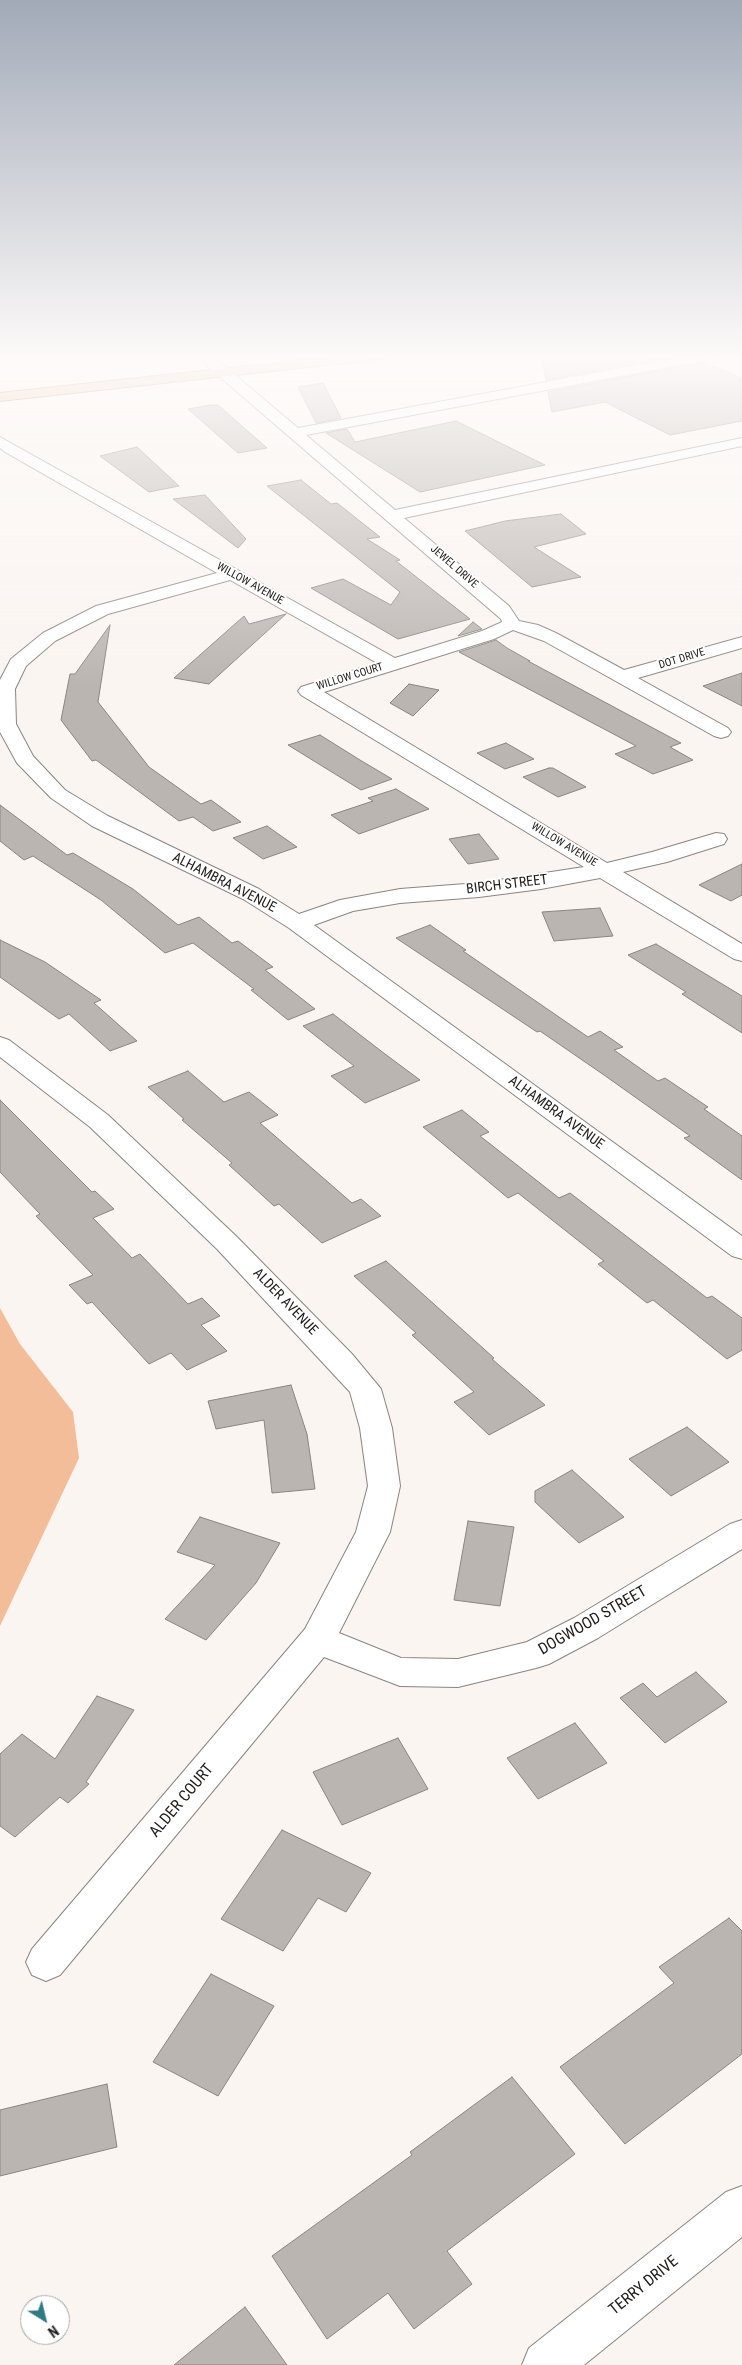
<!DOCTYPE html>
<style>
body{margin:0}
#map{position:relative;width:742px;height:2365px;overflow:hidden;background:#fbf5f1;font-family:"Roboto Condensed",sans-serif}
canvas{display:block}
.north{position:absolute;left:20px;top:2295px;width:50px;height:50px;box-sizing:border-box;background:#fff;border:1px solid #a5a5a4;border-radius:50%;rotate:144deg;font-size:14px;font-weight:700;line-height:20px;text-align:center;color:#1f1d1b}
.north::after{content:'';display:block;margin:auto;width:18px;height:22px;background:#327a82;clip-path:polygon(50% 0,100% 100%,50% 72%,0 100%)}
</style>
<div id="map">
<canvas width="742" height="2365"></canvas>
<div class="north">N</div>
</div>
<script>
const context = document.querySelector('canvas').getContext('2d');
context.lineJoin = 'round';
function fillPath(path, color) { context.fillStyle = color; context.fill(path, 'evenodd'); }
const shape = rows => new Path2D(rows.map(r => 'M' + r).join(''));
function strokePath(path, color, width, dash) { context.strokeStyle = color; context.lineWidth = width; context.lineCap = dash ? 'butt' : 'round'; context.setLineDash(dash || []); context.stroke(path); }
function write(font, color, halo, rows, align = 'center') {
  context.font = font + ' "Roboto Condensed",sans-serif'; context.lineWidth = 4; context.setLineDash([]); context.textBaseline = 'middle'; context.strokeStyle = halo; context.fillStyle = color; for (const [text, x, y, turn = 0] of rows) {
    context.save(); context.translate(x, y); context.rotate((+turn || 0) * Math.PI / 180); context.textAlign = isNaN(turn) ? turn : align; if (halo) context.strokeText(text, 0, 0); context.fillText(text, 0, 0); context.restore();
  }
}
const green = shape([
 [0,1308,20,1344,73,1412,79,1458,0,1626]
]);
const building = shape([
 [541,355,683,355,546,380,541,355],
 [704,362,742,378,742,421,670,435,605,402,552,412,548,392,704,362],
 [323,383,341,418,316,423,298,387,323,383],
 [211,405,218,405,267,448,238,453,188,409,211,405],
 [456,421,545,465,420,492,326,433,347,429,355,442,456,421],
 [137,447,179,486,149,492,100,456,137,447],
 [301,480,331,504,337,503,380,537,367,539,400,560,396,561,470,619,398,639,311,588,343,579,391,605,400,592,267,486,301,480],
 [205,495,246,539,238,548,173,499,205,495],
 [561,514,586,534,534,547,581,577,532,587,465,531,505,521,561,514],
 [286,614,209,684,174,678,244,616,249,624,286,614],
 [473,622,482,629,458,636,473,622],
 [110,625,98,702,149,767,201,804,211,800,241,822,213,831,193,817,179,821,96,760,92,761,61,720,70,674,75,674,110,625],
 [496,640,507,648,530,661,528,661,681,743,670,747,693,760,653,774,615,754,636,746,459,652,496,640],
 [742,673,742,706,703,686,742,673],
 [409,684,439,690,413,716,390,703,409,684],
 [320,735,360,760,392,779,361,790,288,745,320,735],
 [506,743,534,759,505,769,477,753,506,743],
 [549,768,553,768,586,787,558,797,523,777,549,768],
 [396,789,429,809,359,834,331,815,373,801,368,798,396,789],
 [0,805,67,855,73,853,133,889,178,925,199,917,232,943,238,941,273,967,265,970,315,1009,288,1020,251,990,254,989,193,943,165,953,101,900,33,856,24,860,0,841,0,805],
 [267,826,297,847,263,859,233,838,267,826],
 [479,834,499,859,468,864,449,839,479,834],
 [742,864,742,895,731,901,699,885,742,864],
 [600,908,613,936,554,941,542,912,600,908],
 [430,925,466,950,463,951,588,1037,600,1031,623,1047,614,1050,658,1081,665,1078,708,1107,704,1109,742,1136,742,1180,684,1138,690,1136,604,1075,540,1031,537,1032,396,938,430,925],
 [0,940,45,962,101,1000,94,1003,137,1041,110,1051,69,1014,59,1019,0,977,0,940],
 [656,944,742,996,742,1033,682,994,686,992,628,955,656,944],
 [333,1014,385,1054,420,1080,365,1103,331,1076,354,1066,303,1026,333,1014],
 [188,1071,224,1102,249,1092,278,1115,260,1123,352,1203,361,1199,381,1216,322,1243,279,1204,274,1206,229,1165,232,1163,182,1120,184,1119,148,1087,188,1071],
 [0,1100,92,1192,95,1191,114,1209,93,1218,132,1258,140,1254,188,1304,202,1298,220,1316,201,1325,227,1351,187,1370,171,1353,149,1364,92,1302,87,1304,69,1285,93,1275,36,1216,40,1214,0,1172,0,1100],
 [462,1110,489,1132,480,1136,559,1198,570,1193,707,1298,712,1296,742,1318,742,1350,727,1359,653,1300,647,1303,598,1264,604,1261,518,1193,508,1198,423,1127,462,1110],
 [386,1261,494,1358,492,1359,545,1405,489,1435,454,1402,474,1392,412,1335,416,1333,354,1276,386,1261],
 [291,1385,307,1434,315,1489,272,1493,264,1420,216,1429,208,1401,291,1385],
 [687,1427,729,1462,671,1496,629,1459,687,1427],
 [572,1470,624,1517,579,1543,535,1502,535,1491,572,1470],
 [200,1517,280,1543,256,1583,206,1640,165,1619,215,1565,177,1552,200,1517],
 [468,1521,514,1527,500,1606,454,1600,468,1521],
 [696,1672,727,1702,665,1743,620,1698,643,1683,657,1697,696,1672],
 [97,1696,134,1710,86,1782,89,1784,68,1803,60,1797,15,1837,0,1826,0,1754,22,1734,55,1759,97,1696],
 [575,1723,607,1763,538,1799,507,1758,575,1723],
 [398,1738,428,1789,342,1825,313,1772,398,1738],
 [282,1830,371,1873,346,1912,318,1898,283,1951,221,1919,282,1830],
 [729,1918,742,1931,742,2054,625,2144,560,2067,674,1983,659,1967,729,1918],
 [211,1974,274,2006,218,2096,153,2062,211,1974],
 [512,2077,575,2154,447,2251,472,2284,414,2329,388,2293,327,2339,272,2256,412,2155,410,2152,512,2077],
 [107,2084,117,2147,0,2176,0,2110,107,2084],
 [245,2307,287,2365,174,2365,245,2307]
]);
const minor = shape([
 [692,355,719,355,712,359,306,435,395,510,742,438,742,446,404,518,509,606,519,621,538,625,556,633,624,670,742,637,742,648,638,678,728,728,731,732,728,736,721,738,714,736,544,641,513,630,494,639,324,692,607,863,652,852,716,833,724,834,727,839,724,844,667,862,623,872,742,944,742,961,734,959,600,878,541,889,479,897,400,903,353,911,314,925,742,1236,742,1259,732,1256,289,928,243,899,92,826,51,798,17,763,0,732,0,680,11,659,43,633,96,606,217,573,5,452,0,448,0,437,395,658,482,631,502,622,501,619,206,365,204,362,206,359,216,359,298,428,692,355],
 [230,580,377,663,301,687,298,691,301,695,584,867,479,883,400,889,340,900,299,914,259,889,108,816,65,790,33,756,16,724,15,689,26,666,55,641,108,614,230,580],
 [0,1037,9,1040,108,1115,237,1237,352,1354,381,1389,392,1428,400,1486,390,1532,339,1633,401,1658,458,1659,527,1642,574,1618,730,1524,742,1520,742,1549,598,1638,549,1664,536,1668,458,1687,400,1686,324,1657,60,1975,46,1981,32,1975,26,1962,32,1949,305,1629,356,1532,368,1486,360,1428,350,1392,217,1249,90,1127,0,1057,0,1037],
 [742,2186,742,2237,584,2365,522,2365,529,2348,726,2192,742,2186]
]);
const major = shape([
 [347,355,388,355,381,359,0,401,0,393,347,355]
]);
const farStreetnames = [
 ["JEWEL DRIVE",454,567,41],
 ["WILLOW AVENUE",250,584,29],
 ["DOT DRIVE",682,659,-17],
 ["WILLOW COURT",350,677,-17],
 ["WILLOW AVENUE",564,845,31]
];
const streetNames = [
 ["ALHAMBRA AVENUE",224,883,27],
 ["BIRCH STREET",507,885,-7],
 ["ALHAMBRA AVENUE",556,1113,36],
 ["ALDER AVENUE",285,1302,46]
];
const nearStreetnames = [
 ["DOGWOOD STREET",593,1621,-30],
 ["ALDER COURT",182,1801,-50],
 ["TERRY DRIVE",644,2286,-39]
];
fillPath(green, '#f3bd99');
fillPath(building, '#bbb5b1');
strokePath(building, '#8a8581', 1);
strokePath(minor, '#8a8582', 2);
strokePath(major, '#97623b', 2);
fillPath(minor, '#fff');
fillPath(major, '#e7b794');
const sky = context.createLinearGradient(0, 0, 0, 686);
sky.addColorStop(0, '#a2aab8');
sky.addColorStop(0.52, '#fdfaf9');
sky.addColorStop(1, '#fdfaf900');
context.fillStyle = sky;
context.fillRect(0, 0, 742, 686);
write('11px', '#1f1d1b', '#fff', farStreetnames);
write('14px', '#1f1d1b', '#fff', streetNames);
write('16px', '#1f1d1b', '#fff', nearStreetnames);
</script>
